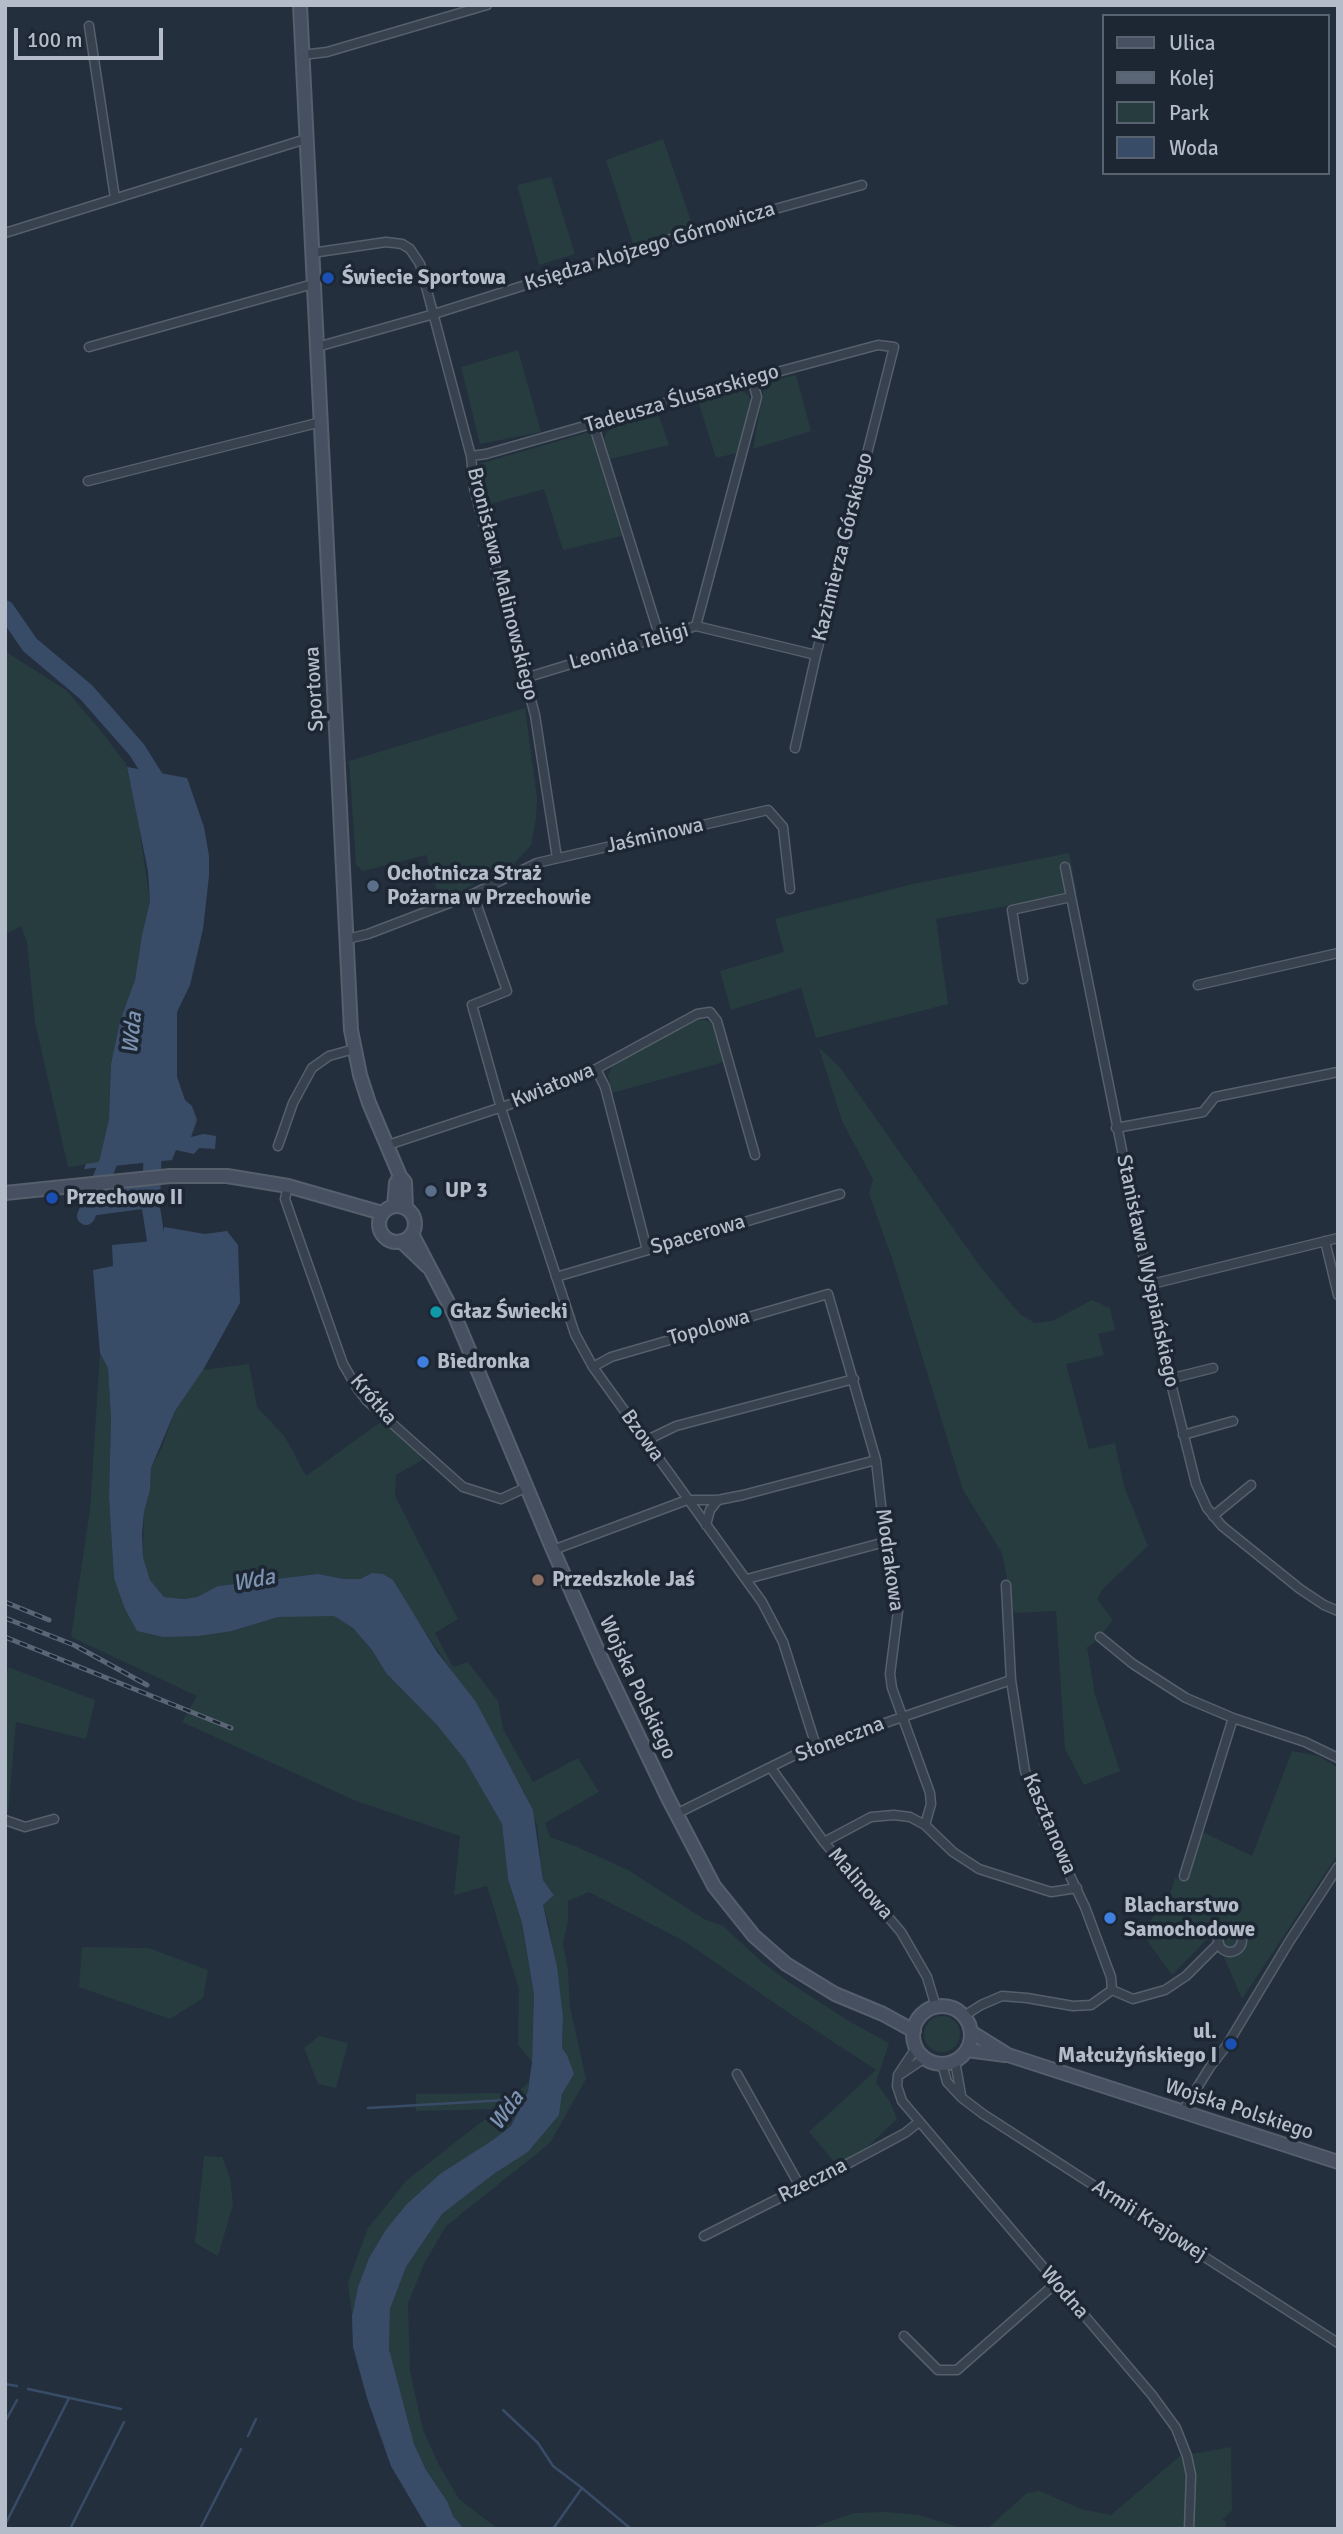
<!DOCTYPE html>
<meta charset="utf-8">
<style>
body{margin:0}
#map{position:relative;width:1343px;height:2534px;overflow:hidden;background:#242f3e;font-family:Signika,sans-serif}
canvas{display:block}
.frame{position:absolute;inset:0;border:7px solid #b4bcc9;pointer-events:none}
.legend{position:absolute;left:1102px;top:14px;width:228px;height:161px;box-sizing:border-box;background:#1d2633;border:2px solid #59626f;margin:0;padding:9px 12px;list-style:none;font-size:21px;color:#b4bcc9}
.legend li{display:flex;align-items:center;gap:14px;height:35px}
.legend b{width:35px;border:2px solid #59626f}
.scale{position:absolute;left:14px;top:28px;width:149px;height:32px;box-sizing:border-box;border:4px solid #b4bcc9;border-top:0;padding-left:9px;font-size:21px;line-height:24px;white-space:nowrap;color:#b4bcc9;-webkit-text-stroke:5px #1d2633;paint-order:stroke}
</style>
<div id="map">
<canvas width="1343" height="2534"></canvas>
<div class="frame"></div>
<ul class="legend">
<li><b style="height:9px;background:#465061"></b>Ulica</li>
<li><b style="height:9px;background:#5a6575"></b>Kolej</li>
<li><b style="height:19px;background:#263c3f"></b>Park</li>
<li><b style="height:19px;background:#394c67"></b>Woda</li>
</ul>
<div class="scale">100 m</div>
</div>
<script>
const context = document.querySelector('canvas').getContext('2d');
context.lineJoin = 'round';
function fillPath(path, color) { context.fillStyle = color; context.fill(path, 'evenodd'); }
const shape = rows => new Path2D(rows.map(r => 'M' + r).join(''));
function strokePath(path, color, width, dash) { context.strokeStyle = color; context.lineWidth = width; context.lineCap = dash ? 'butt' : 'round'; context.setLineDash(dash || []); context.stroke(path); }
function write(font, color, halo, rows, align = 'center') {
  context.font = font + ' Signika,sans-serif'; context.lineWidth = 7; context.setLineDash([]); context.textBaseline = 'middle'; context.strokeStyle = halo; context.fillStyle = color; for (const [text, x, y, turn = 0] of rows) {
    context.save(); context.translate(x, y); context.rotate((+turn || 0) * Math.PI / 180); context.textAlign = isNaN(turn) ? turn : align; if (halo) context.strokeText(text, 0, 0); context.fillText(text, 0, 0); context.restore();
  }
}
const green = shape([
 [663,139,693,227,634,247,606,160],
 [551,177,575,254,539,265,517,185],
 [518,350,541,432,480,444,461,367],
 [796,375,811,431,753,449,764,386,771,381],
 [730,388,741,390,748,395,751,403,737,453,716,458,699,404],
 [659,416,669,445,610,459,604,438,607,432,613,427],
 [590,432,622,536,563,550,544,489,487,505,478,472,479,464],
 [5,651,67,691,101,731,126,764,137,814,150,901,142,935,135,980,120,1021,111,1064,109,1119,99,1163,68,1167,35,1022,27,942,21,926,5,935],
 [525,708,537,798,536,819,531,845,512,866,440,901,426,855,363,871,356,865,349,761],
 [1069,853,1077,893,936,919,948,1004,816,1038,801,988,731,1010,720,971,784,952,775,919,913,884],
 [698,1019,709,1021,714,1027,724,1062,612,1093,608,1076,612,1066],
 [819,1048,839,1066,979,1265,1020,1314,1035,1323,1052,1321,1092,1300,1110,1308,1115,1330,1098,1334,1104,1355,1066,1364,1089,1449,1115,1443,1124,1486,1148,1546,1103,1589,1097,1599,1113,1620,1093,1644,1087,1647,1095,1695,1120,1771,1084,1785,1065,1749,1056,1611,1014,1613,1002,1553,963,1490,893,1261,869,1194,873,1179,842,1121],
 [100,1353,108,1368,111,1418,109,1498,114,1578,232,1631,278,1617,308,1615,334,1616,353,1628,372,1650,386,1673,437,1725,465,1760,502,1824,508,1879,522,1923,534,1995,532,2062,518,2045,519,1989,487,1886,454,1895,460,1836,356,1801,182,1722,197,1696,71,1637,90,1509],
 [249,1364,257,1407,285,1437,306,1476,382,1421,424,1459,396,1475,395,1496,458,1619,435,1633,453,1667,468,1662,498,1701,503,1729,533,1782,578,1758,599,1792,545,1823,550,1837,575,1846,628,1870,704,1919,723,1926,762,1962,790,1983,852,2023,889,2043,876,2082,890,2102,897,2119,842,2171,809,2132,876,2070,789,2013,684,1941,589,1892,568,1901,568,1921,563,1943,568,1971,570,2007,586,2079,550,2143,446,2226,424,2264,408,2303,410,2371,423,2430,439,2465,459,2499,498,2529,464,2529,453,2516,447,2501,426,2470,414,2444,389,2349,390,2309,406,2267,442,2214,495,2173,528,2152,559,2115,562,2094,574,2074,562,2049,563,2017,549,1925,543,1905,554,1894,543,1880,537,1825,524,1792,457,1679,420,1624,409,1609,372,1573,360,1579,344,1579,318,1574,218,1586,197,1597,184,1599,164,1597,150,1580,143,1557,144,1512,150,1490,151,1468,162,1447,175,1411,203,1370],
 [8,1667,95,1700,86,1739,16,1722,8,1812,5,1811,5,1688],
 [1292,1751,1319,1756,1338,1768,1338,1854,1242,1999,1223,1955,1209,1937,1172,1975,1141,1932,1169,1897,1175,1878,1187,1881,1203,1832,1252,1856],
 [82,1947,149,1948,208,1970,203,1998,170,2019,79,1987],
 '924 2034a18 18 0 1 1 36 0a18 18 0 1 1-36 0Z',
 [319,2036,348,2043,336,2088,318,2084,304,2048],
 [529,2082,528,2091,511,2126,385,2231,369,2258,358,2287,352,2316,348,2282,368,2228,407,2180,480,2123,503,2109,416,2111,416,2094,509,2093,507,2101],
 [204,2156,222,2157,230,2178,233,2205,218,2256,195,2243],
 [1231,2447,1232,2510,1222,2520,1227,2522,1224,2529,987,2529,1027,2493,1040,2491,1081,2509,1111,2515,1180,2456],
 [886,2512,919,2515,964,2529,808,2529,854,2513]
]);
const water = shape([
 [127,767,187,778,204,827,209,856,209,876,203,929,190,985,177,1012,177,1077,185,1100,192,1106,197,1120,191,1137,204,1134,216,1136,215,1149,199,1148,194,1154,176,1150,172,1160,84,1169,86,1164,99,1162,109,1119,111,1064,120,1021,135,980,142,935,150,901,148,871],
 [157,1184,158,1207,82,1217,80,1206,86,1194],
 [164,1227,205,1234,227,1231,238,1245,240,1303,203,1370,175,1411,151,1468,150,1490,144,1512,142,1533,143,1557,150,1580,164,1597,184,1599,197,1597,218,1586,318,1574,344,1579,360,1579,372,1573,383,1574,393,1580,437,1652,476,1702,533,1810,543,1880,554,1895,543,1905,557,1967,563,2017,562,2048,567,2055,574,2074,562,2094,559,2115,528,2152,495,2173,442,2214,406,2267,390,2309,389,2349,414,2444,426,2470,447,2501,453,2516,464,2529,428,2529,391,2466,367,2398,353,2347,352,2316,358,2287,369,2258,385,2231,406,2205,440,2174,493,2140,511,2126,528,2091,532,2062,534,1995,522,1923,508,1879,502,1824,465,1760,437,1725,386,1673,372,1650,353,1628,334,1616,278,1617,232,1631,198,1636,163,1637,137,1631,125,1609,114,1578,109,1498,111,1418,108,1368,100,1353,93,1270,113,1266,112,1245,164,1240]
]);
const stream = shape([
 [368,2108,524,2099],
 [5,2384,17,2386],
 [28,2389,121,2409],
 [503,2410,538,2443,553,2466,582,2488],
 [5,2422,17,2400],
 [248,2436,256,2419],
 [5,2525,69,2398],
 [70,2529,124,2422],
 [200,2529,241,2449],
 [553,2529,582,2488,631,2529]
]);
const river = shape([
 [5,609,30,645,86,692,137,750,162,790],
 [153,1138,151,1208,156,1240,154,1264],
 [86,1216,111,1156,120,1148]
]);
const street = shape([
 [89,26,115,198],
 [302,55,327,52,487,5],
 [5,233,306,139],
 [312,253,386,242,402,244,410,249,420,264,471,456,474,488,535,715,557,858],
 [89,347,313,284],
 [317,347,434,314,699,230,862,185],
 [593,423,660,638],
 [471,456,486,454,721,387,878,345,894,347,816,655,795,748],
 [88,481,321,422],
 [696,626,757,397,752,379],
 [525,678,696,626,816,655],
 [1065,867,1160,1339,1196,1484,1207,1508,1222,1526,1300,1589,1324,1605,1338,1611],
 [473,894,507,991,472,1005,501,1108,575,1334,593,1367,762,1602,783,1642,816,1746],
 [347,939,368,934,473,894,537,863,768,810,783,827,790,889],
 [1023,979,1012,910,1071,897],
 [1198,985,1338,953],
 [596,1069,605,1087,647,1250],
 [1116,1128,1203,1112,1215,1097,1338,1072],
 [388,1145,538,1095,596,1069,697,1014,710,1012,717,1021,755,1155],
 [278,1146,293,1103,312,1068,329,1056,354,1049],
 [288,1186,285,1199,293,1222,343,1364,357,1388,367,1401,463,1487,501,1499,527,1487],
 [1325,1241,1338,1295],
 [556,1277,840,1194],
 [1148,1285,1338,1238],
 [593,1367,611,1357,828,1294,876,1460,890,1585,898,1611,890,1674,892,1688,930,1793,931,1804,925,1825],
 [1169,1379,1213,1368],
 [1183,1435,1233,1421],
 [645,1441,676,1426,854,1379],
 [1213,1516,1251,1485],
 [706,1525,710,1510,718,1500],
 [553,1550,687,1500,718,1500,743,1495,876,1460],
 [747,1579,885,1542],
 [1100,1637,1133,1664,1186,1698,1233,1718,1305,1742,1338,1758],
 [771,1768,824,1842,901,1932,927,1977,936,2007],
 [676,1814,803,1751,1011,1680],
 [5,1820,25,1827,54,1819],
 [824,1842,871,1817,894,1815,910,1817,925,1825,953,1852,979,1869,1051,1892,1077,1888],
 [1184,1876,1233,1718],
 '1218 1940a12 12 0 1 1 24 0a12 12 0 1 1-24 0Z',
 [1112,1990,1133,1999,1165,1990,1186,1976,1219,1943],
 [964,2016,981,2005,1002,1996,1027,1998,1073,2006,1091,2005,1112,1990,1111,1977,1085,1907,1045,1824,1025,1771,1011,1680,1006,1585],
 [916,2048,898,2075,897,2086,902,2101,1152,2395,1176,2428,1187,2456,1191,2475,1189,2529],
 [955,2061,961,2095],
 [942,2064,947,2082,962,2098,983,2114,1338,2343],
 [737,2074,801,2188],
 [901,2074,925,2058],
 [1182,2112,1210,2067,1227,2045,1289,1942,1338,1867],
 [704,2236,853,2161,905,2133,919,2122],
 [904,2336,938,2370,957,2370,1056,2283]
]);
const secondary = shape([
 [300,5,351,1030,360,1075,369,1103,400,1176,405,1182,406,1208],
 [5,1193,170,1176,227,1176,288,1186,382,1213],
 [394,1206,396,1183,400,1176],
 '379 1224a18 18 0 1 1 36 0a18 18 0 1 1-36 0Z',
 [412,1234,454,1314,553,1550,602,1660,668,1798,714,1886,754,1936,786,1964,835,1994,883,2014,914,2031],
 [401,1241,427,1266],
 '913 2035a29 29 0 1 1 58 0a29 29 0 1 1-58 0Z',
 [971,2032,1008,2055,1338,2162],
 [967,2050,1005,2055]
]);
const rail = shape([
 [5,1602,49,1620],
 [5,1618,74,1645,147,1685],
 [5,1637,231,1728]
]);
const markers = [
 [328,278,7,"#1a4fb4"],
 [373,886,7,"#5c6f8a"],
 [431,1191,7,"#5c6f8a"],
 [52,1198,7,"#1a4fb4"],
 [436,1312,7,"#0f9aa8"],
 [423,1362,7,"#3f7fe0"],
 [538,1580,7,"#8d6e63"],
 [1110,1918,7,"#3f7fe0"],
 [1231,2044,7,"#1a4fb4"]
];
const streetNames = [
 ["Księdza Alojzego Górnowicza",650,247,-17],
 ["Tadeusza Ślusarskiego",682,399,-16],
 ["Kazimierza Górskiego",843,547,-76],
 ["Bronisława Malinowskiego",502,584,76],
 ["Leonida Teligi",629,647,-16],
 ["Sportowa",315,689,-93],
 ["Jaśminowa",655,836,-13],
 ["Kwiatowa",553,1086,-22],
 ["Spacerowa",698,1235,-16],
 ["Stanisława Wyspiańskiego",1147,1271,78],
 ["Topolowa",709,1328,-16],
 ["Krótka",373,1400,49],
 ["Bzowa",642,1436,54],
 ["Modrakowa",889,1560,82],
 ["Wojska Polskiego",637,1688,65],
 ["Słoneczna",840,1740,-21],
 ["Kasztanowa",1049,1824,67],
 ["Malinowa",860,1884,49],
 ["Wojska Polskiego",1239,2110,18],
 ["Rzeczna",813,2181,-27],
 ["Armii Krajowej",1149,2221,33],
 ["Wodna",1064,2293,49]
];
const poiNames = [
 ["Świecie Sportowa",342,278],
 ["Ochotnicza Straż",387,874],
 ["Pożarna w Przechowie",387,898],
 ["UP 3",445,1191],
 ["Przechowo II",66,1198],
 ["Głaz Świecki",450,1312],
 ["Biedronka",437,1362],
 ["Przedszkole Jaś",552,1580],
 ["Blacharstwo",1124,1906],
 ["Samochodowe",1124,1930],
 ["ul.",1217,2032,"right"],
 ["Małcużyńskiego I",1217,2056,"right"]
];
const waterNames = [
 ["Wda",133,1033,-84],
 ["Wda",254,1581,-10],
 ["Wda",507,2111,-54]
];
fillPath(green, '#263c3f');
fillPath(water, '#394c67');
strokePath(stream, '#394c67', 2.5);
strokePath(river, '#394c67', 18);
strokePath(street, '#565f6c', 11);
strokePath(secondary, '#565f6c', 16);
strokePath(street, '#38414e', 8);
strokePath(secondary, '#465061', 12);
strokePath(rail, '#5a6575', 5);
strokePath(rail, '#1d2633', 2.5, [8]);
for (const [x, y, r, color] of markers) { const dot = new Path2D(); dot.arc(x, y, r, 0, 2 * Math.PI); context.fillStyle = color; context.fill(dot); strokePath(dot, '#1d2633', 2.5); }
write('21px', '#b4bcc9', '#1d2633', streetNames);
write('bold 21px', '#b4bcc9', '#1d2633', poiNames, 'left');
write('italic 23px', '#7c92b1', '#1d2633', waterNames);
</script>
